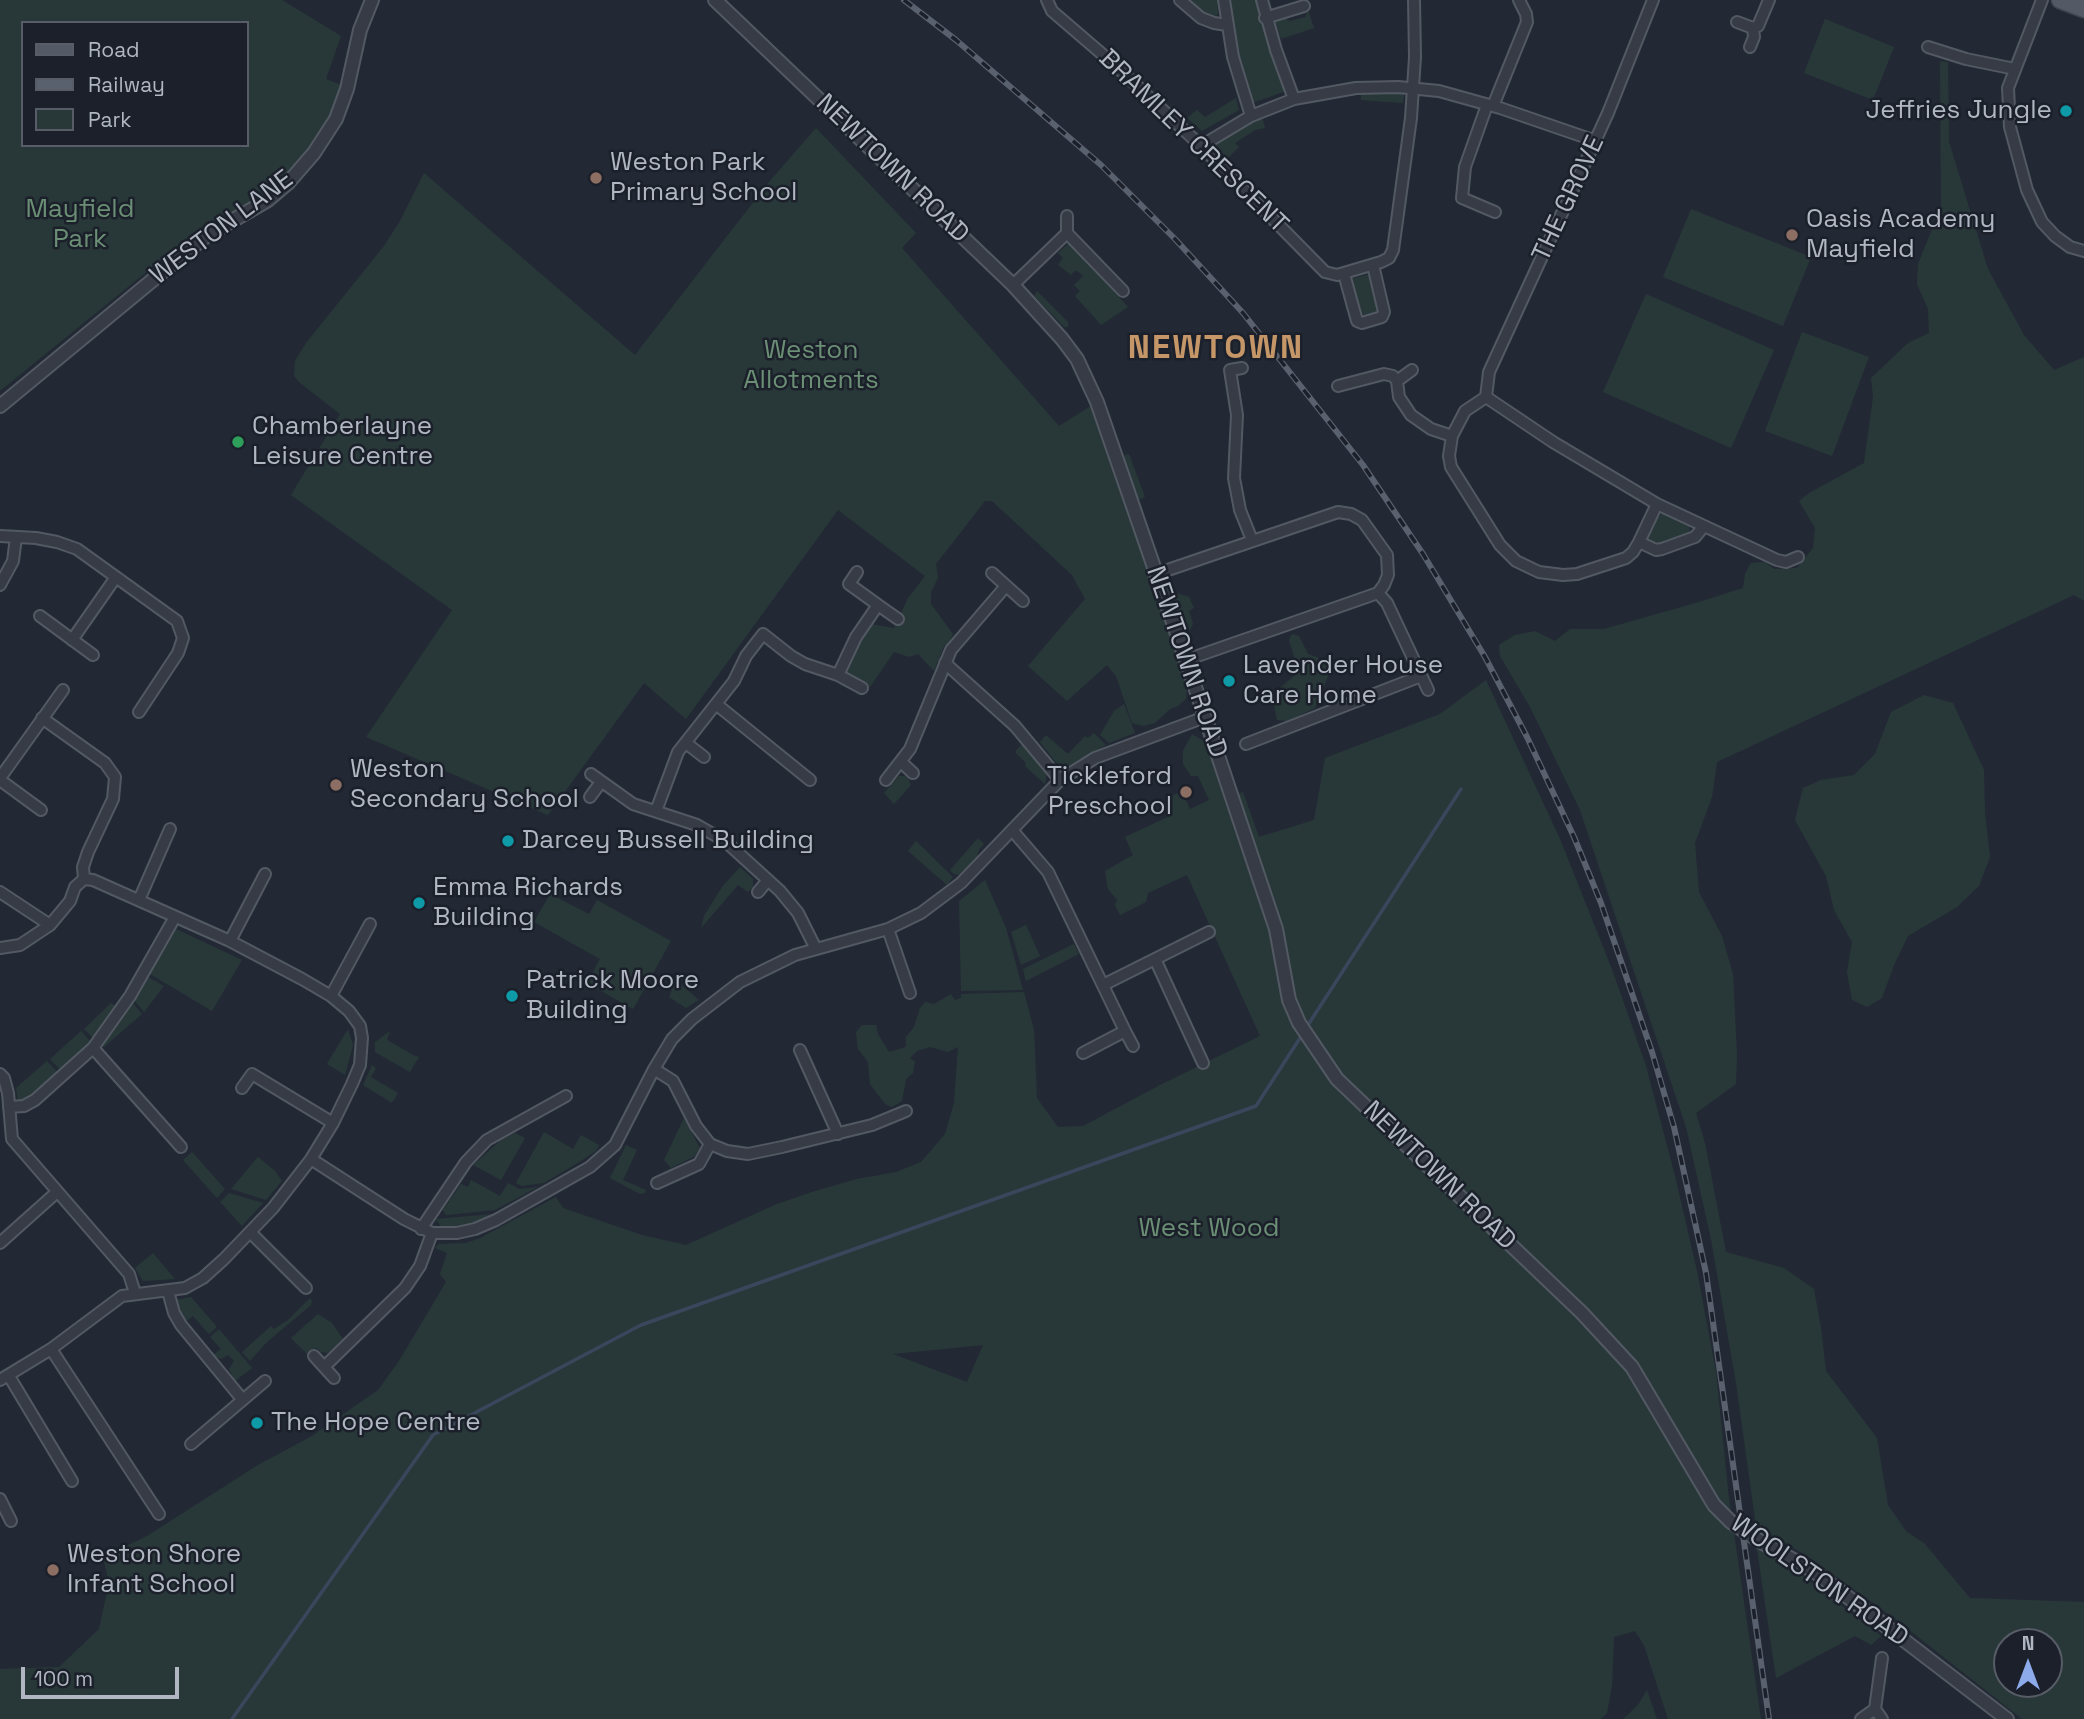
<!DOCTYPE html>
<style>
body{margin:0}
#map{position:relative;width:2084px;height:1719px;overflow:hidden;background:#222934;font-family:"Space Grotesk",sans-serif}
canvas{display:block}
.legend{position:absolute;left:21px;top:21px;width:228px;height:126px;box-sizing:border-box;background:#1b202a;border:2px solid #575c67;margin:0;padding:9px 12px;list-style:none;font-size:21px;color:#b0b6c2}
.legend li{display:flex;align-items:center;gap:14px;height:35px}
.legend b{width:35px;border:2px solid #575c67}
.north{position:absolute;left:1993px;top:1628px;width:70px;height:70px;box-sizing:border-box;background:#1b202a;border:2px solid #575c67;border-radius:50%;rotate:0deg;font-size:19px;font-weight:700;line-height:28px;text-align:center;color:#b0b6c2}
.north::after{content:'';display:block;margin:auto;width:24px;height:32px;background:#8dabea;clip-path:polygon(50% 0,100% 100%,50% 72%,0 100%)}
.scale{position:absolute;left:21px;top:1667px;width:158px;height:32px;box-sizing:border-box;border:4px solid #b0b6c2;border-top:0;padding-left:9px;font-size:21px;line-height:24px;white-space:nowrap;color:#b0b6c2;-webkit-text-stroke:5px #1b202a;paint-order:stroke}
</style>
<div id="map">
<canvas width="2084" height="1719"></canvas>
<ul class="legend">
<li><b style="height:9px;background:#545a65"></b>Road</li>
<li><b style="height:9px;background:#5a616e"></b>Railway</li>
<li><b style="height:19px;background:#283839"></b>Park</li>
</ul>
<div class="north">N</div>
<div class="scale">100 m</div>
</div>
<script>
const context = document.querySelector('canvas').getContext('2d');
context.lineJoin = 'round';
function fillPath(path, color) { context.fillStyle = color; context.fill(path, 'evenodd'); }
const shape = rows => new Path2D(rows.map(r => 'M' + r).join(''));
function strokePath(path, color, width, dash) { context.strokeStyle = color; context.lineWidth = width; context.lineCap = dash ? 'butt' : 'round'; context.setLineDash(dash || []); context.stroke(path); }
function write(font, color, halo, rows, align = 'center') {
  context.font = font + ' "Space Grotesk",sans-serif'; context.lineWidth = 5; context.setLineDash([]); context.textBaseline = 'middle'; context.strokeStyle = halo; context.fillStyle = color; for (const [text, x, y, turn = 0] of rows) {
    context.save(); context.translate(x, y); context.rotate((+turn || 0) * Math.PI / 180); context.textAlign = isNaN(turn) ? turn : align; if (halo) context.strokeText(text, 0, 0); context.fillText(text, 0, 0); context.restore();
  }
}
const green = shape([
 [0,0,282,0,341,36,326,79,344,86,325,129,310,152,270,192,198,230,0,391],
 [23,23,247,23,247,145,23,145],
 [1186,0,1217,0,1218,13,1216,16,1207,15,1196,10],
 [1228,0,1258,0,1286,91,1252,103,1234,42],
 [1308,10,1314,28,1281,39,1275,20,1282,17,1290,21,1305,17],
 [1825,19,1894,47,1873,100,1804,73],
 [1940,61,1948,62,1949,142,1988,269,2024,335,2054,370,2084,357,2084,601,2074,595,1717,762,1712,797,1695,843,1699,892,1722,936,1733,974,1737,1056,1736,1084,1696,1113,1705,1143,1726,1252,1784,1268,1814,1289,1821,1328,1826,1371,1877,1438,1888,1505,1906,1531,1925,1544,1970,1598,2084,1602,2084,1719,2022,1719,1894,1618,1807,1556,1756,1526,1736,1383,1711,1239,1686,1127,1580,810,1530,707,1500,656,1499,645,1515,635,1535,631,1555,641,1570,629,1604,629,1699,602,1743,588,1745,574,1751,563,1765,562,1774,569,1797,568,1813,548,1815,528,1799,501,1809,493,1864,463,1873,397,1871,378,1908,343,1929,333,1928,309,1917,284,1918,264,1941,207],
 [2007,1642,2049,1642,2049,1684,2007,1684],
 [1400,93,1404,95,1403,103,1361,100,1361,94],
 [1236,98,1239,110,1202,131,1187,118,1197,110,1205,117],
 [1262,117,1265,128,1255,130,1235,143,1239,147,1228,158,1215,147,1219,140],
 [816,128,916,233,902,248,1059,426,1097,402,1116,458,1129,454,1145,497,1132,503,1165,607,1177,593,1189,597,1194,608,1189,611,1193,624,1190,630,1175,636,1179,661,1187,688,1186,699,1178,706,1170,709,1155,723,1143,726,1132,723,1116,676,1107,665,1067,701,1028,666,1085,599,1072,575,992,501,985,501,936,564,938,578,931,592,931,604,953,634,948,646,944,646,934,671,918,654,909,657,894,652,870,687,848,676,845,672,845,668,870,624,894,628,908,598,925,576,838,510,686,719,644,683,548,815,366,737,452,610,291,495,340,414,300,383,294,376,295,361,306,343,384,246,400,221,424,173,635,355,769,182],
 [1691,209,1811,257,1783,326,1663,277],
 [1069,243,1128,307,1101,325,1075,296,1080,291,1074,285,1083,276,1076,270,1071,275,1058,265,1063,258,1058,253],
 [1370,274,1379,310,1377,314,1369,318,1359,312,1351,282,1351,279],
 [1037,291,1068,322,1068,327,1064,327,1034,296],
 [1646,294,1774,350,1731,448,1603,392],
 [1802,332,1869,357,1832,456,1765,431],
 [1662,514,1667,514,1689,524,1690,533,1686,537,1658,546,1649,543,1648,533,1655,519],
 [1292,634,1299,636,1308,654,1317,657,1326,666,1329,674,1315,708,1288,721,1277,720,1273,700,1275,692,1295,675,1294,656,1289,640],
 [1486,680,1560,839,1613,972,1646,1066,1675,1176,1697,1271,1716,1372,1729,1499,1761,1719,1668,1719,1644,1645,1635,1631,1614,1637,1612,1685,1607,1713,1601,1719,0,1719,0,1669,59,1667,99,1629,109,1583,103,1557,147,1536,258,1465,312,1436,378,1390,399,1361,446,1282,440,1274,447,1253,435,1248,439,1244,466,1243,480,1238,556,1197,563,1208,642,1235,686,1245,777,1204,815,1191,857,1179,896,1172,921,1162,945,1134,954,1103,958,1047,948,1052,930,1047,917,1051,910,1058,915,1062,913,1073,906,1079,902,1101,892,1107,886,1105,870,1084,868,1062,858,1049,856,1032,862,1025,876,1025,878,1034,889,1052,906,1047,906,1037,914,1027,920,1008,925,1002,934,1004,951,994,955,1000,961,998,961,994,1024,992,1034,1030,1037,1098,1058,1127,1083,1126,1160,1085,1260,1036,1187,875,1148,893,1146,902,1120,915,1115,905,1117,900,1108,889,1105,871,1133,855,1125,837,1170,816,1170,796,1182,792,1190,809,1209,800,1198,776,1191,776,1183,764,1183,751,1192,734,1205,742,1231,796,1243,792,1259,837,1314,820,1325,758,1440,714],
 [983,1345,967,1382,893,1354],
 [1924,695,1953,703,1984,770,1985,813,1990,857,1979,886,1957,907,1908,936,1894,965,1882,998,1867,1007,1852,1000,1847,972,1852,942,1834,910,1826,876,1795,820,1803,788,1821,780,1854,775,1875,754,1891,712],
 [1124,704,1135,733,1109,743,1100,735,1114,711],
 [1094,733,1106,745,1065,768,1060,767,1054,760,1040,742,1046,735,1068,754,1085,736,1088,738],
 [1021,745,1024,745,1047,773,1045,784,1025,766,1026,763,1015,752],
 [899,776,905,776,908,778,911,785,894,804,884,793],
 [978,838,984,844,979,850,977,859,959,875,954,874,950,870],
 [916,841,953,877,947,885,908,851],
 [740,867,753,879,753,887,748,892,738,885,701,928,704,916,722,887],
 [985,880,1006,928,1023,990,961,991,959,901],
 [550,894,589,914,597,900,671,941,633,1009,587,983,600,959,534,922],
 [1026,925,1040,956,1021,965,1011,932],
 [176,929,242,960,212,1011,150,974],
 [1074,944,1079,954,1026,981,1023,969],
 [148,977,164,986,144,1012,133,999],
 [675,981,677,981,699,1000,686,1008,669,997],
 [132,1002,142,1014,104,1047,101,1044],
 [111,1003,118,1008,94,1039,84,1029],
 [348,1029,353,1045,345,1075,327,1064],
 [81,1031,91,1042,62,1072,50,1059],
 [390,1031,387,1040,415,1056,419,1057,410,1072,375,1052,375,1042],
 [47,1061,59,1074,35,1094,22,1102,18,1101,16,1088],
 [372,1065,376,1068,371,1077,398,1093,392,1103,363,1085],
 [684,1118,700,1148,695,1156,671,1168,664,1160],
 [544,1132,573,1149,581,1135,599,1145,596,1151,581,1161,544,1183,522,1186,516,1183],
 [515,1133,525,1138,501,1180,473,1165,501,1140],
 [626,1145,637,1150,623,1180,646,1190,645,1193,640,1194,610,1178],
 [192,1152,225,1189,217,1198,183,1160],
 [258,1157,275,1171,282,1181,266,1200,231,1189],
 [471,1180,500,1196,508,1183,519,1189,538,1187,495,1210,446,1215,443,1210,461,1184,468,1187],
 [229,1193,263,1203,242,1226,220,1202],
 [492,1214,478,1222,456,1229,442,1228,436,1219],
 [153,1253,175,1279,143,1281,135,1268],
 [191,1297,217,1327,209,1334,193,1316,184,1323,180,1318,176,1300],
 [310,1298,312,1301,311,1305,267,1342,250,1361,242,1352,271,1326,274,1329,288,1320],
 [318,1314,332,1323,343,1339,328,1353,321,1352,316,1348,308,1355,291,1338],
 [219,1329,252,1368,235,1381,229,1369,234,1361,228,1355,221,1359,212,1356,221,1349,210,1337],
 [1757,1549,1794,1569,1881,1636,1871,1645,1855,1636,1776,1678],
 [1647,1690,1657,1719,1623,1719,1638,1705]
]);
const stream = shape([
 [1306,1028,1461,789],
 [232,1719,433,1435,641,1325,1256,1106,1302,1035]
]);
const minor = shape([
 [1047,0,1052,11,1116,66,1201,146,1325,272,1337,275,1381,262,1389,258,1393,250,1411,118,1415,57,1414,0],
 [1180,0,1201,18,1214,23,1227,25],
 [1224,0,1233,57,1251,116],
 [1262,0,1276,50,1294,99],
 [2042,0,2008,88,2010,127,2027,190,2042,222,2055,236,2070,247,2084,251],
 [1265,18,1304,6],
 [1737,22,1753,28],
 [1750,47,1754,37,1753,28,1758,26,1769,0],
 [1928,47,1966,59,2015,69],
 [1487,105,1465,167,1462,198,1495,212],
 [1493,106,1527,22,1526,14,1519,0],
 [1201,146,1251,116,1294,99,1356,88,1398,87,1439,91,1500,108,1596,141],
 [1067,233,1067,216],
 [1344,274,1357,321,1362,323,1382,317,1384,312,1373,265],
 [1013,285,1067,233,1123,291],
 [1242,368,1230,370,1237,415,1234,478,1240,510,1252,540],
 [1397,381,1412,370],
 [1338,386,1384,374,1393,376,1397,381,1399,397,1411,415,1431,429,1452,436],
 [1486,397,1489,372,1608,113,1653,0],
 [1486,397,1465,411,1452,436,1449,456,1451,467,1500,545,1516,561,1539,572,1563,575,1577,574,1626,558,1633,552,1639,542,1656,550,1662,549,1695,537,1704,526],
 [1486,397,1553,442,1657,504],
 [0,536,36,538,57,542,77,549,177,621,183,638,178,653,139,712],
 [1639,542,1657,504,1777,560,1786,562,1798,557],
 [992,573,1023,601],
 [1156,574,1338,512,1351,514,1362,520,1387,555,1388,575,1384,585,1378,593,1186,660],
 [0,585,13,561,16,537],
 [1378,593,1387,603,1428,690],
 [878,605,898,619],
 [40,616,93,655],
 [72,640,116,577],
 [945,663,1015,726,1060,780],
 [838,675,862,688],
 [716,704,810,780],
 [42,718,105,763,115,777,113,799,88,852,83,867,84,879],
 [686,743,704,757],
 [1246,744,1421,676],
 [901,762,913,773],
 [591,774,633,804,697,825,725,841,780,891,798,913,816,949],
 [0,778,63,690],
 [0,780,41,810],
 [886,780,910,749,951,650,1006,586],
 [590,797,601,782],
 [656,811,678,752,734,681,746,656,763,634,791,656,805,664,838,675,856,637,878,605,849,584,857,572],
 [1012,830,1048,872,1125,1031,1083,1053],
 [0,892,50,925],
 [758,892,768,880],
 [139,900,170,829],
 [888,929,910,993],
 [230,941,265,874],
 [0,948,20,945,50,925,70,901,75,887,84,879,93,880,230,941,302,979,331,996,349,1011,360,1026,362,1038,360,1065,352,1084,333,1123,311,1159,273,1208,224,1259,203,1278,185,1288,122,1296,51,1349,0,1380],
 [1155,959,1203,1063],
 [1103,985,1209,932],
 [331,996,370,924],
 [1125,1031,1133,1046],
 [93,1048,181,1147],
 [800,1050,838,1134],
 [654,1069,673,1081,696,1126,710,1144,727,1151,748,1154,782,1147,872,1125,906,1111],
 [0,1074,4,1078,8,1093,12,1139,129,1274,135,1293],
 [242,1088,252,1074,333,1123],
 [9,1107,24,1106,35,1100,93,1048,130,996,175,917],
 [311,1159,404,1219,432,1233,457,1233,475,1229,496,1220,590,1167,615,1145,654,1069,672,1039,692,1019,740,982,795,955,888,929,921,913,961,883,1060,780,1095,758,1205,717],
 [657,1183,699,1164,710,1144],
 [421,1229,466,1162,487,1140,566,1096],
 [250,1232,306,1288],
 [0,1243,57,1192],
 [168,1291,174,1313,181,1325,242,1399],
 [51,1349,159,1514],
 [314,1356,324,1367,405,1288,420,1266,432,1233],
 [324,1367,334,1378],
 [9,1376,72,1481],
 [191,1444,265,1381],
 [0,1499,11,1521],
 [1875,1709,1882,1658],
 [1861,1719,1875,1709,1882,1719]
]);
const tertiary = shape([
 [715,0,1013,285,1062,339,1077,359,1097,402,1186,660,1276,929,1289,1000,1299,1023,1337,1079,1582,1313,1632,1367,1714,1505,1731,1522],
 [0,406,206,236,268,200,288,183,314,153,336,119,347,89,360,30,372,0],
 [1761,1542,1815,1572,2007,1719]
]);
const primary = shape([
 [2060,0,2084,9]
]);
const rail = shape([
 [904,0,956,40,1101,165,1175,239,1243,313,1363,465,1423,554,1485,657,1527,737,1574,837,1601,903,1652,1052,1674,1127,1706,1273,1769,1719]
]);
const tertiaryBridge = shape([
 [1731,1522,1761,1542]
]);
const markers = [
 [2066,111,7,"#0f9aa8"],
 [596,178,7,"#8d6e63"],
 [1792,235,7,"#8d6e63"],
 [238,442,7,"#2e9e5b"],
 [1229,681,7,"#0f9aa8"],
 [336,785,7,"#8d6e63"],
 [1186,792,7,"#8d6e63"],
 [508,841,7,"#0f9aa8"],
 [419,903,7,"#0f9aa8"],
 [512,996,7,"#0f9aa8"],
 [257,1423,7,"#0f9aa8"],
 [53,1570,7,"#8d6e63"]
];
const poiNames = [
 ["Jeffries Jungle",2052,111,"right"],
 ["Weston Park",610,163],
 ["Primary School",610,193],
 ["Oasis Academy",1806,220],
 ["Mayfield",1806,250],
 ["Chamberlayne",252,427],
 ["Leisure Centre",252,457],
 ["Lavender House",1243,666],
 ["Care Home",1243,696],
 ["Weston",350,770],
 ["Secondary School",350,800],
 ["Tickleford",1172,777,"right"],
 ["Preschool",1172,807,"right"],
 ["Darcey Bussell Building",522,841],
 ["Emma Richards",433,888],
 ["Building",433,918],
 ["Patrick Moore",526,981],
 ["Building",526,1011],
 ["The Hope Centre",271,1423],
 ["Weston Shore",67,1555],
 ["Infant School",67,1585]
];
const streetNames = [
 ["BRAMLEY CRESCENT",1193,142,44],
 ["NEWTOWN ROAD",892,169,44],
 ["THE GROVE",1569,199,-65],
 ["WESTON LANE",222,228,-37],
 ["NEWTOWN ROAD",1186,662,71],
 ["NEWTOWN ROAD",1439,1176,44],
 ["WOOLSTON ROAD",1819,1581,35]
];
const parkNames = [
 ["Mayfield",80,210],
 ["Park",80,240],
 ["Weston",811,351],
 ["Allotments",811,381],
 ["West Wood",1209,1229]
];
const districtNames = [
 ["NEWTOWN",1216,349]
];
fillPath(green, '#283839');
strokePath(stream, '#3a465c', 3.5);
strokePath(minor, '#535963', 14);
strokePath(tertiary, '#535963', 16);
strokePath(primary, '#3f444f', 19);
strokePath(minor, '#363b45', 10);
strokePath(tertiary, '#363b45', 12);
strokePath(primary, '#545a65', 16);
strokePath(rail, '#5a616e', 6);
strokePath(rail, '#1b202a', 3.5, [10]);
strokePath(tertiaryBridge, '#535963', 16, []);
strokePath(tertiaryBridge, '#363b45', 12);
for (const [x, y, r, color] of markers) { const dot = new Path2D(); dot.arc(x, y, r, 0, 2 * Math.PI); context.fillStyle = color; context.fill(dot); strokePath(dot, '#1b202a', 2.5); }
write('26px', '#b0b6c2', '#1b202a', poiNames, 'left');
write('26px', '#b0b6c2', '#1b202a', streetNames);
write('26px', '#6b8f75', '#1b202a', parkNames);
context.letterSpacing = '2px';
write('bold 33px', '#c59668', '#1b202a', districtNames);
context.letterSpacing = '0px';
</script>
